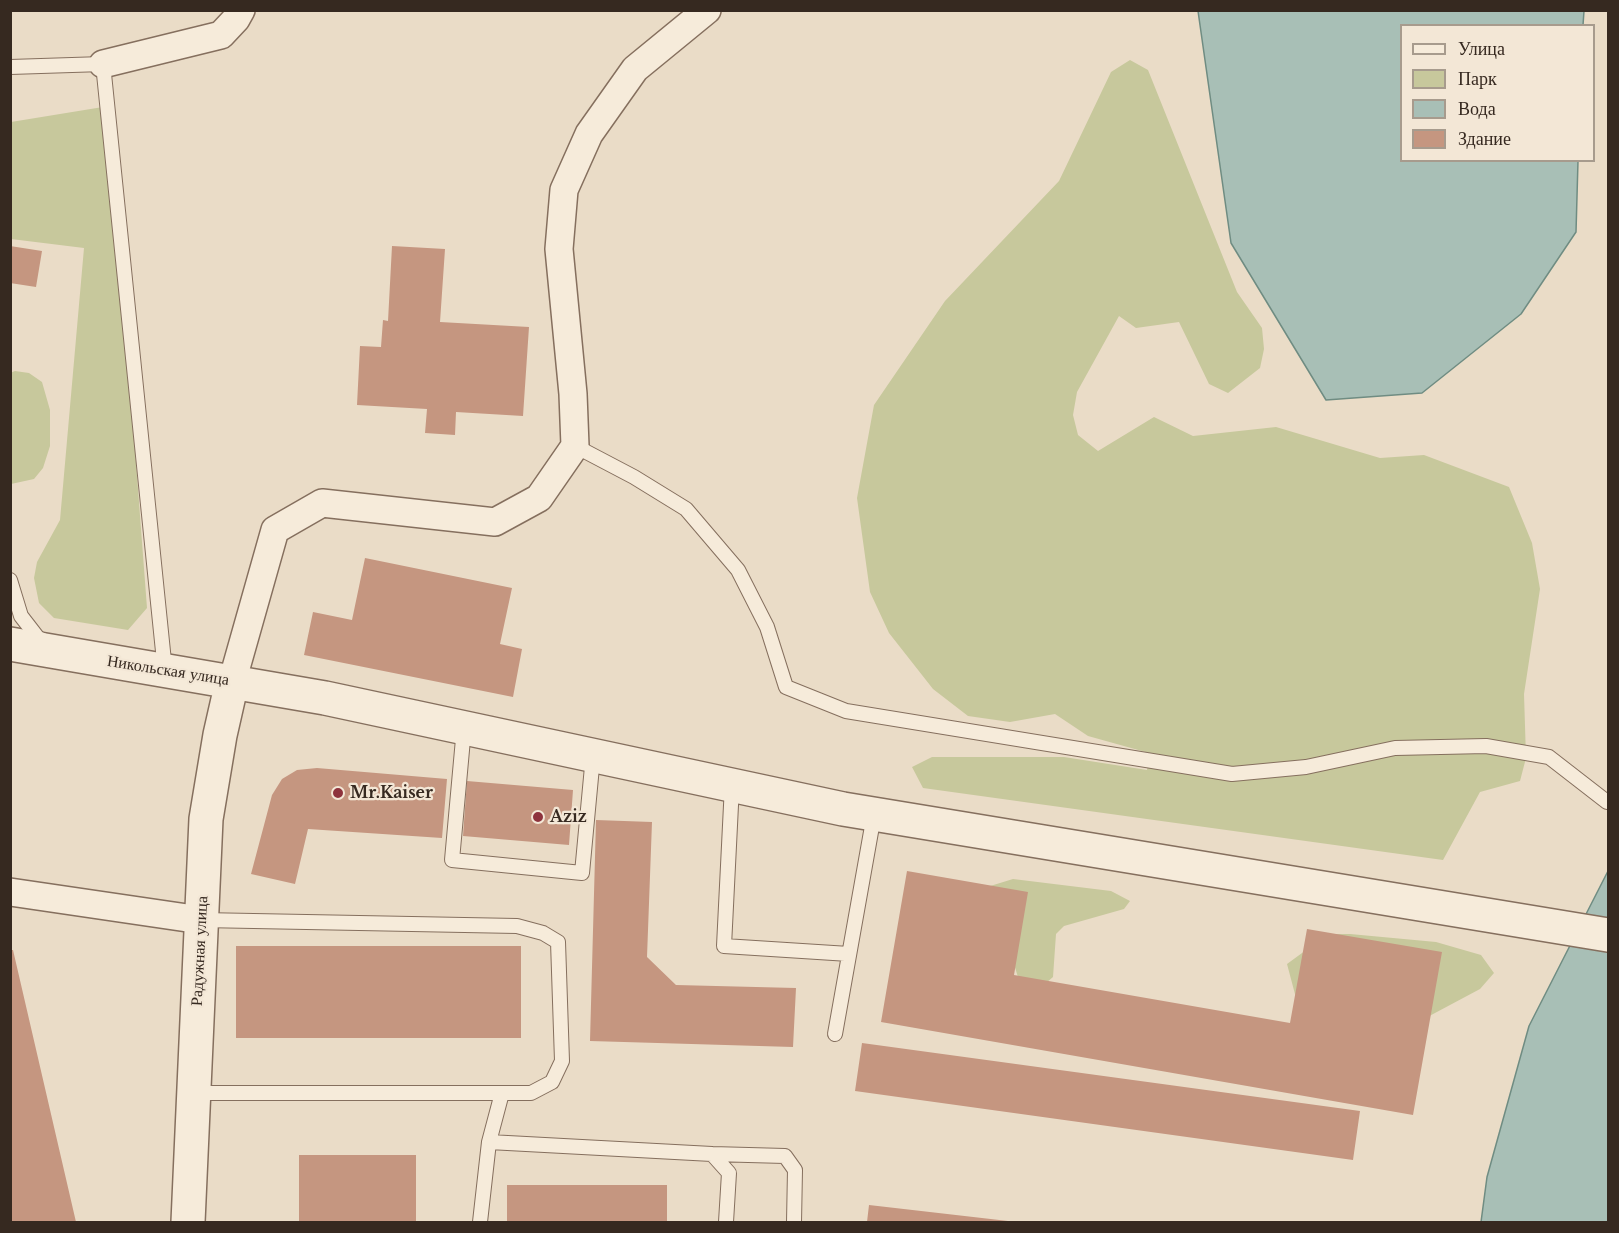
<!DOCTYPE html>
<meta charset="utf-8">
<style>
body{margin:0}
#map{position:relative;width:1619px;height:1233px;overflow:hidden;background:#eadcc7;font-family:"Libre Baskerville",serif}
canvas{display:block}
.frame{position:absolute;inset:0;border:12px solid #362920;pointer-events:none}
.legend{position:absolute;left:1400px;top:24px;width:195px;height:138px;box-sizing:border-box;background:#f3e7d6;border:2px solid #a79b8d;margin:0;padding:8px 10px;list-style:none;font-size:18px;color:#362920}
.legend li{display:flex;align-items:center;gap:12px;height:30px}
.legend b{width:30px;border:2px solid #a79b8d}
</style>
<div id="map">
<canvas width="1619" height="1233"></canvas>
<div class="frame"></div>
<ul class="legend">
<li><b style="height:8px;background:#f6ebda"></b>Улица</li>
<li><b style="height:16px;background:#c7c89c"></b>Парк</li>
<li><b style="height:16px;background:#a8bfb6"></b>Вода</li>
<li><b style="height:16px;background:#c59680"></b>Здание</li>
</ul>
</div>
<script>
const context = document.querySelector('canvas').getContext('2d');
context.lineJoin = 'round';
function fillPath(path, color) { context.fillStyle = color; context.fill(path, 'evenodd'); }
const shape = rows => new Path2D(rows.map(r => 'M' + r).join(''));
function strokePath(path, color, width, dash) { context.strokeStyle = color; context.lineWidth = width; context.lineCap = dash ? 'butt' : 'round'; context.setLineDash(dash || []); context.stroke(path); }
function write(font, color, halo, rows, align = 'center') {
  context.font = font + ' "Libre Baskerville",serif'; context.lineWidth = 4.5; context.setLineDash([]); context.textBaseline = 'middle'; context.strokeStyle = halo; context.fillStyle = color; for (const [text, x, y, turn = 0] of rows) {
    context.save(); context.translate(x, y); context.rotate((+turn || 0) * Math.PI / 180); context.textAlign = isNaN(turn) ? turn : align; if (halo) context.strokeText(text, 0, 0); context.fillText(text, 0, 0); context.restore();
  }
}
const green = shape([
 [1130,60,1148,70,1237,292,1262,328,1264,349,1260,368,1228,393,1209,384,1179,322,1136,328,1119,316,1077,392,1073,415,1078,435,1098,451,1154,417,1193,436,1276,427,1380,458,1424,455,1509,487,1532,543,1540,589,1524,694,1526,758,1520,781,1480,792,1443,860,923,788,912,767,932,757,1064,757,1147,770,1149,753,1088,736,1055,714,1010,722,968,716,933,689,889,633,870,592,857,498,874,405,945,301,1059,181,1111,72],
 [109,106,147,608,128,630,54,618,39,603,34,578,37,562,60,520,84,248,11,239,11,122],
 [15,371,29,373,42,382,50,410,50,446,43,468,34,479,11,484,10,373],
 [1013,879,1111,891,1130,901,1124,909,1064,926,1056,934,1053,977,1031,996,1022,990,999,916,974,891],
 [1328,934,1350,934,1436,942,1481,955,1494,973,1480,989,1405,1029,1304,1028,1287,964]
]);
const water = shape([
 [1198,11,1584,11,1583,25,1402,26,1402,160,1578,161,1576,232,1521,314,1422,393,1326,400,1231,243,1198,11],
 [1608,871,1608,1222,1481,1222,1487,1177,1529,1026,1608,871]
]);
const building = shape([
 [10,246,42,251,36,287,10,283],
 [392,246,445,249,440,322,529,327,523,416,456,412,455,435,425,433,427,409,357,405,360,346,381,347,383,320,388,321],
 [365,558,512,588,500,644,522,649,513,697,304,655,313,612,352,620],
 [317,768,447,779,442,838,308,829,295,884,251,874,272,795,282,779,297,770],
 [467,781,573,790,569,845,463,836],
 [596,820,652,822,647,957,676,985,796,988,793,1047,590,1041],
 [907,871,1028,892,1014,975,1290,1023,1307,929,1442,952,1413,1115,881,1022],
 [236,946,521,946,521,1038,236,1038],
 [10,950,13,950,76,1222,10,1222],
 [862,1043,1360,1111,1353,1160,855,1091],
 [299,1155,416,1155,416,1222,299,1222],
 [507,1185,667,1185,667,1222,507,1222],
 [869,1205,1008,1221,1008,1222,867,1222]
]);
const service = shape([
 [10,67,103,64,165,671],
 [575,446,634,477,686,509,738,570,767,627,786,687,846,711,1232,774,1306,767,1395,748,1486,746,1549,757,1607,802],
 [10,580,21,616,38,638,47,642],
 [464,728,452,860,582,873,593,756],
 [732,785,724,946,849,954],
 [835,1034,874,815],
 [193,1093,531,1093,552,1082,562,1061,558,942,543,933,517,926,201,920],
 [489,1142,712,1154,729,1173,726,1222],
 [712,1154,785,1156,795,1170,794,1222],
 [480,1222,489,1142,502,1093]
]);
const minor = shape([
 [103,64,221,35,236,19,241,10],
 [232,682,275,530,322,503,495,522,539,498,575,446,573,394,559,249,564,190,589,134,635,69,707,10],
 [10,892,201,920]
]);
const tertiary = shape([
 [10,644,325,698,843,809,1608,935],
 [188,1222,206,819,220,735,232,682]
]);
const markers = [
 [338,793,6,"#8e333d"],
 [538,817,6,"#8e333d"]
];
const streetNames = [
 ["Никольская улица",168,671,9],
 ["Радужная улица",200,951,-87]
];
const poiNames = [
 ["Mr.Kaiser",350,793],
 ["Aziz",550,817]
];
fillPath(green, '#c7c89c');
fillPath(water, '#a8bfb6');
strokePath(water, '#6f8c82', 1.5);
fillPath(building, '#c59680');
strokePath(service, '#856f5e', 16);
strokePath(minor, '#856f5e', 30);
strokePath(tertiary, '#856f5e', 36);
strokePath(service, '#f6ebda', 14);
strokePath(minor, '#f6ebda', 27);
strokePath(tertiary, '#f6ebda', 33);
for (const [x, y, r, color] of markers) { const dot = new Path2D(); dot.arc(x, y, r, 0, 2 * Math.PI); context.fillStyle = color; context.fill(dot); strokePath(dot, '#f3e7d6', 2); }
write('16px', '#362920', '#f3e7d6', streetNames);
write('bold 16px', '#362920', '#f3e7d6', poiNames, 'left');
</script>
